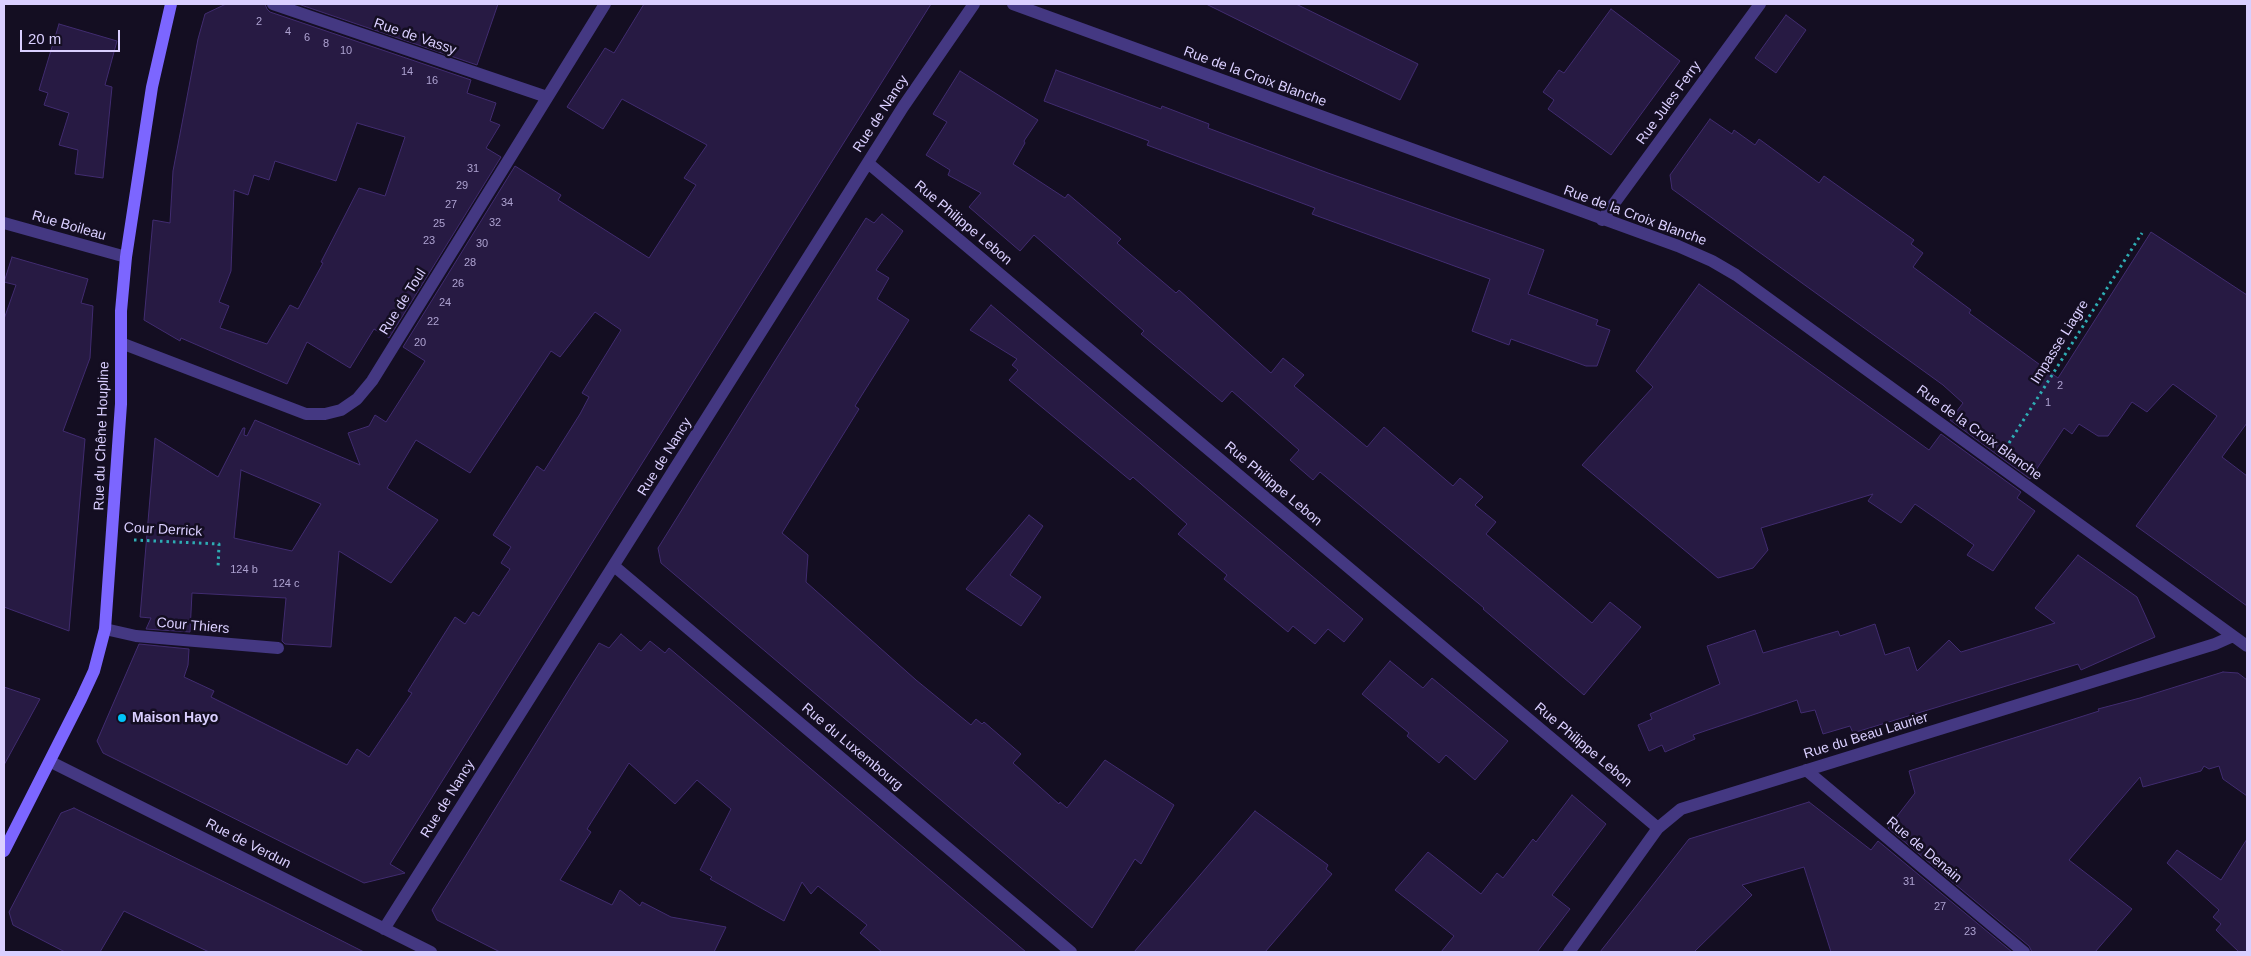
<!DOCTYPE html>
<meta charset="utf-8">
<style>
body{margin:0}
#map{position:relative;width:2251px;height:956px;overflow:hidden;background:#140e22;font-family:Helvetica,sans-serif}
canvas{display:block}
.frame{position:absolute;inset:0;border:5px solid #dacfff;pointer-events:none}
.scale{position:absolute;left:20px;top:30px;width:100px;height:22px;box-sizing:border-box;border:2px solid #dacfff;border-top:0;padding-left:6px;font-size:15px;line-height:18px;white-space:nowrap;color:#dacfff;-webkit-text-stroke:4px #140e22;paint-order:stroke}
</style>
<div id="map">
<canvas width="2251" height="956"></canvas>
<div class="frame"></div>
<div class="scale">20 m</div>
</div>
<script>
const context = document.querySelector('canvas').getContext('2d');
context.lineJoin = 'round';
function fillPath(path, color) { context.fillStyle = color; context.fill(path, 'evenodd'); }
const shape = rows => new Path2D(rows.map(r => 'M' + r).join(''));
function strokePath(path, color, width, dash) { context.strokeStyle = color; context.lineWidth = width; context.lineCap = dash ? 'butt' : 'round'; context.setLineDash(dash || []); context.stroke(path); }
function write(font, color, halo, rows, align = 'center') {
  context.font = font + ' Helvetica,sans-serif'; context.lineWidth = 5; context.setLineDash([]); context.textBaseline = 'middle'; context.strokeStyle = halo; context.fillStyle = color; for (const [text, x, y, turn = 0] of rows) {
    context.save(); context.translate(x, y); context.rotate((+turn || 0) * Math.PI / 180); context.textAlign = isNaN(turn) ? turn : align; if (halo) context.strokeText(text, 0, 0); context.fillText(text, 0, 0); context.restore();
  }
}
const building = shape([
 [226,4,265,4,267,9,270,12,471,80,467,93,496,103,490,121,500,125,486,148,501,157,389,338,374,329,350,368,307,342,287,384,181,338,180,341,144,320,153,220,170,223,173,171,198,39,205,14,226,4],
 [357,123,405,137,385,196,359,188,321,262,323,263,298,309,290,305,267,344,220,328,229,306,219,302,231,271,234,190,248,195,254,175,269,180,275,161,336,181,357,123],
 [298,4,498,4,477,65,298,4],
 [644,4,931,4,390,864,405,873,364,883,103,753,97,741,139,644,189,649,188,665,184,677,214,691,211,697,347,765,357,749,369,757,412,693,408,691,455,617,465,624,473,612,479,616,510,569,501,563,511,547,493,535,537,466,544,471,580,414,589,397,582,393,621,330,595,312,560,357,551,351,470,473,416,440,387,488,438,520,391,583,339,551,331,647,285,644,282,641,286,598,192,593,190,632,146,629,151,618,140,617,155,438,218,477,243,428,245,428,244,435,247,436,255,420,360,465,348,433,369,426,375,415,386,422,425,361,403,347,515,166,561,195,558,200,649,258,696,185,684,178,707,145,622,99,603,129,567,107,605,48,614,53,644,4],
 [241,470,321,504,292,551,234,538,241,470],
 [1206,4,1296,4,1418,64,1400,100,1206,4],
 [1611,9,1680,61,1611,155,1548,109,1554,100,1543,92,1559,70,1564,73,1611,9],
 [1786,15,1806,30,1776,73,1755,58,1786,15],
 [59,24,117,41,105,85,112,87,103,178,75,174,78,150,59,145,69,113,44,105,48,93,39,90,59,24],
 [1056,70,1161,109,1162,106,1209,124,1208,128,1328,173,1544,250,1528,294,1598,320,1596,325,1610,330,1597,366,1586,366,1511,339,1509,345,1472,331,1490,279,1312,214,1315,208,1147,145,1149,141,1044,101,1056,70],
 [960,71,1038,120,1024,141,1025,143,1013,164,1065,198,1068,194,1121,239,1117,243,1176,293,1179,290,1271,373,1283,358,1304,375,1294,386,1367,447,1384,427,1453,486,1460,478,1483,497,1475,505,1496,522,1486,534,1592,623,1610,602,1641,627,1584,695,1483,609,1484,608,1320,472,1313,480,1290,460,1299,450,1232,391,1222,402,1141,334,1144,331,1034,235,1020,251,969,207,981,193,948,175,950,170,926,155,947,122,933,114,960,71],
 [1710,119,1732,134,1734,130,1755,145,1759,139,1819,183,1824,176,1914,240,1911,244,1923,253,1913,267,1971,310,1969,313,2058,378,2151,232,2247,295,2247,423,2222,457,2247,476,2247,606,2136,526,2217,416,2173,384,2147,412,2132,402,2108,436,2098,436,2079,424,2072,434,2064,428,2030,479,1950,420,1963,403,1943,385,1672,189,1670,175,1710,119],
 [882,214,903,231,876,270,889,278,877,299,909,320,855,406,859,409,782,533,808,555,806,582,916,680,971,725,976,719,982,724,984,722,1021,754,1013,763,1059,804,1060,802,1067,808,1105,760,1174,805,1141,864,1135,859,1092,928,661,563,658,548,778,356,866,218,874,223,882,214],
 [12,257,88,279,81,303,93,306,90,358,63,431,85,439,69,631,4,607,4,319,16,285,4,282,12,257],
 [1699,284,1929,450,1941,434,2021,492,2017,498,2035,511,1993,571,1967,555,1974,545,1915,504,1901,523,1868,501,1873,494,1761,528,1768,550,1753,568,1718,578,1582,465,1653,387,1636,371,1699,284],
 [991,305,1363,619,1344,642,1328,629,1315,644,1293,626,1288,632,1224,579,1227,575,1178,534,1187,524,1133,477,1130,480,1009,380,1018,370,1012,365,1017,359,970,330,991,305],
 [1029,515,1043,526,1010,575,1041,597,1021,626,966,589,1029,515],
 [2078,555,2137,597,2155,637,2081,670,2078,664,1853,733,1850,726,1823,734,1815,710,1801,713,1797,700,1693,735,1695,739,1665,752,1662,745,1649,751,1638,725,1652,719,1650,714,1720,684,1707,646,1755,630,1763,653,1838,631,1840,636,1875,624,1885,655,1909,647,1917,671,1949,640,1961,652,2055,623,2035,608,2078,555],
 [621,634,641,651,650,641,665,653,669,648,1026,952,882,952,860,933,867,925,818,886,811,894,802,882,784,921,710,879,712,877,700,870,731,809,697,780,675,804,629,763,587,829,591,832,560,880,612,905,620,890,640,906,642,902,671,917,726,927,714,952,500,952,437,920,432,910,577,677,599,643,609,648,621,634],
 [1390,661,1423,688,1432,678,1508,741,1475,780,1446,755,1439,763,1407,736,1409,733,1362,694,1390,661],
 [2223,672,2238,673,2247,680,2247,796,2223,779,2219,766,2209,769,2204,766,2201,771,2143,787,2140,777,2069,860,2132,909,2095,952,2032,952,2029,946,1888,828,1915,793,1909,771,2074,719,2099,711,2098,709,2140,698,2223,672],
 [4,687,40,699,4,765,4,687],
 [1572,795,1606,824,1552,895,1570,909,1537,952,1441,952,1454,936,1395,890,1428,852,1481,894,1497,873,1503,878,1533,839,1536,842,1572,795],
 [1809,802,1871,850,1878,841,2012,952,1831,952,1804,867,1742,885,1752,895,1694,952,1600,952,1689,839,1809,802],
 [74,808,269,904,364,952,209,952,124,911,100,952,65,952,13,925,9,912,61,813,74,808],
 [1255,811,1328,865,1326,869,1332,874,1265,952,1134,952,1255,811],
 [2247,839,2247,952,2239,952,2216,930,2221,924,2213,917,2219,910,2167,863,2177,850,2221,880,2247,839]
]);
const path = shape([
 [2009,443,2142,233],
 [134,540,219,544,218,568]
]);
const lane = shape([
 [105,629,136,636,278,648]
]);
const street = shape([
 [273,4,547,97],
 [1013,4,1678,246,1712,261,1736,275,2247,646],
 [868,163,1658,828],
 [1602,220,1760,4],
 [4,223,126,257],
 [121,343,306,414,325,414,341,410,357,399,372,381,605,4],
 [614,566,1071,952],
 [51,762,431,952],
 [1806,770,2024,952],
 [384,929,903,107,974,4],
 [1569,952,1658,828,1681,809,2215,644,2233,636]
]);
const secondary = shape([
 [4,851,81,699,94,671,105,629,121,404,121,311,126,257,152,87,171,4]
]);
const markers = [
 [122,718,5,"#00c4fa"]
];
const numberNames = [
 ["2",259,22],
 ["4",288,32],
 ["6",307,38],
 ["8",326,44],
 ["10",346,51],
 ["14",407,72],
 ["16",432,81],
 ["31",473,169],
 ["29",462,186],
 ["34",507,203],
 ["27",451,205],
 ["32",495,223],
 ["25",439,224],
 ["23",429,241],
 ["30",482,244],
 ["28",470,263],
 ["26",458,284],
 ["24",445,303],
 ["22",433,322],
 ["20",420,343],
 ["2",2060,386],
 ["1",2048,403],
 ["124 b",244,570],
 ["124 c",286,584],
 ["31",1909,882],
 ["27",1940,907],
 ["23",1970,932]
];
const streetNames = [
 ["Rue de Vassy",415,37,19],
 ["Rue de la Croix Blanche",1255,77,20],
 ["Rue Jules Ferry",1669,103,-54],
 ["Rue de Nancy",881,114,-57],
 ["Rue de la Croix Blanche",1635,216,20],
 ["Rue Philippe Lebon",963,223,40],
 ["Rue Boileau",69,226,16],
 ["Rue de Toul",403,302,-58],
 ["Impasse Liagre",2060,342,-58],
 ["Rue de la Croix Blanche",1979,433,36],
 ["Rue du Chêne Houpline",102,436,-88],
 ["Rue de Nancy",665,457,-58],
 ["Rue Philippe Lebon",1273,484,40],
 ["Cour Derrick",163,530,3],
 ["Cour Thiers",193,626,5],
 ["Rue du Beau Laurier",1866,736,-17],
 ["Rue Philippe Lebon",1583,745,40],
 ["Rue du Luxembourg",852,747,40],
 ["Rue de Nancy",448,799,-58],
 ["Rue de Verdun",248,844,27],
 ["Rue de Denain",1924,850,40]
];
const poiNames = [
 ["Maison Hayo",132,718]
];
fillPath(building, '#271a43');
strokePath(building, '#412c70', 1);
strokePath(path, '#2eadb4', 3, [2.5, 4]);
strokePath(lane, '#443882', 12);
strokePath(street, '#443882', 12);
strokePath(secondary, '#7c66ff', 12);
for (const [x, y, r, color] of markers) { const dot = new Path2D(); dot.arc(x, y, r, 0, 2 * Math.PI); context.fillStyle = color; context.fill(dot); strokePath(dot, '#140e22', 2); }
write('11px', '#ada2d0', null, numberNames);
write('14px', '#dacfff', '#140e22', streetNames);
write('bold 14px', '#dacfff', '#140e22', poiNames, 'left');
</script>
